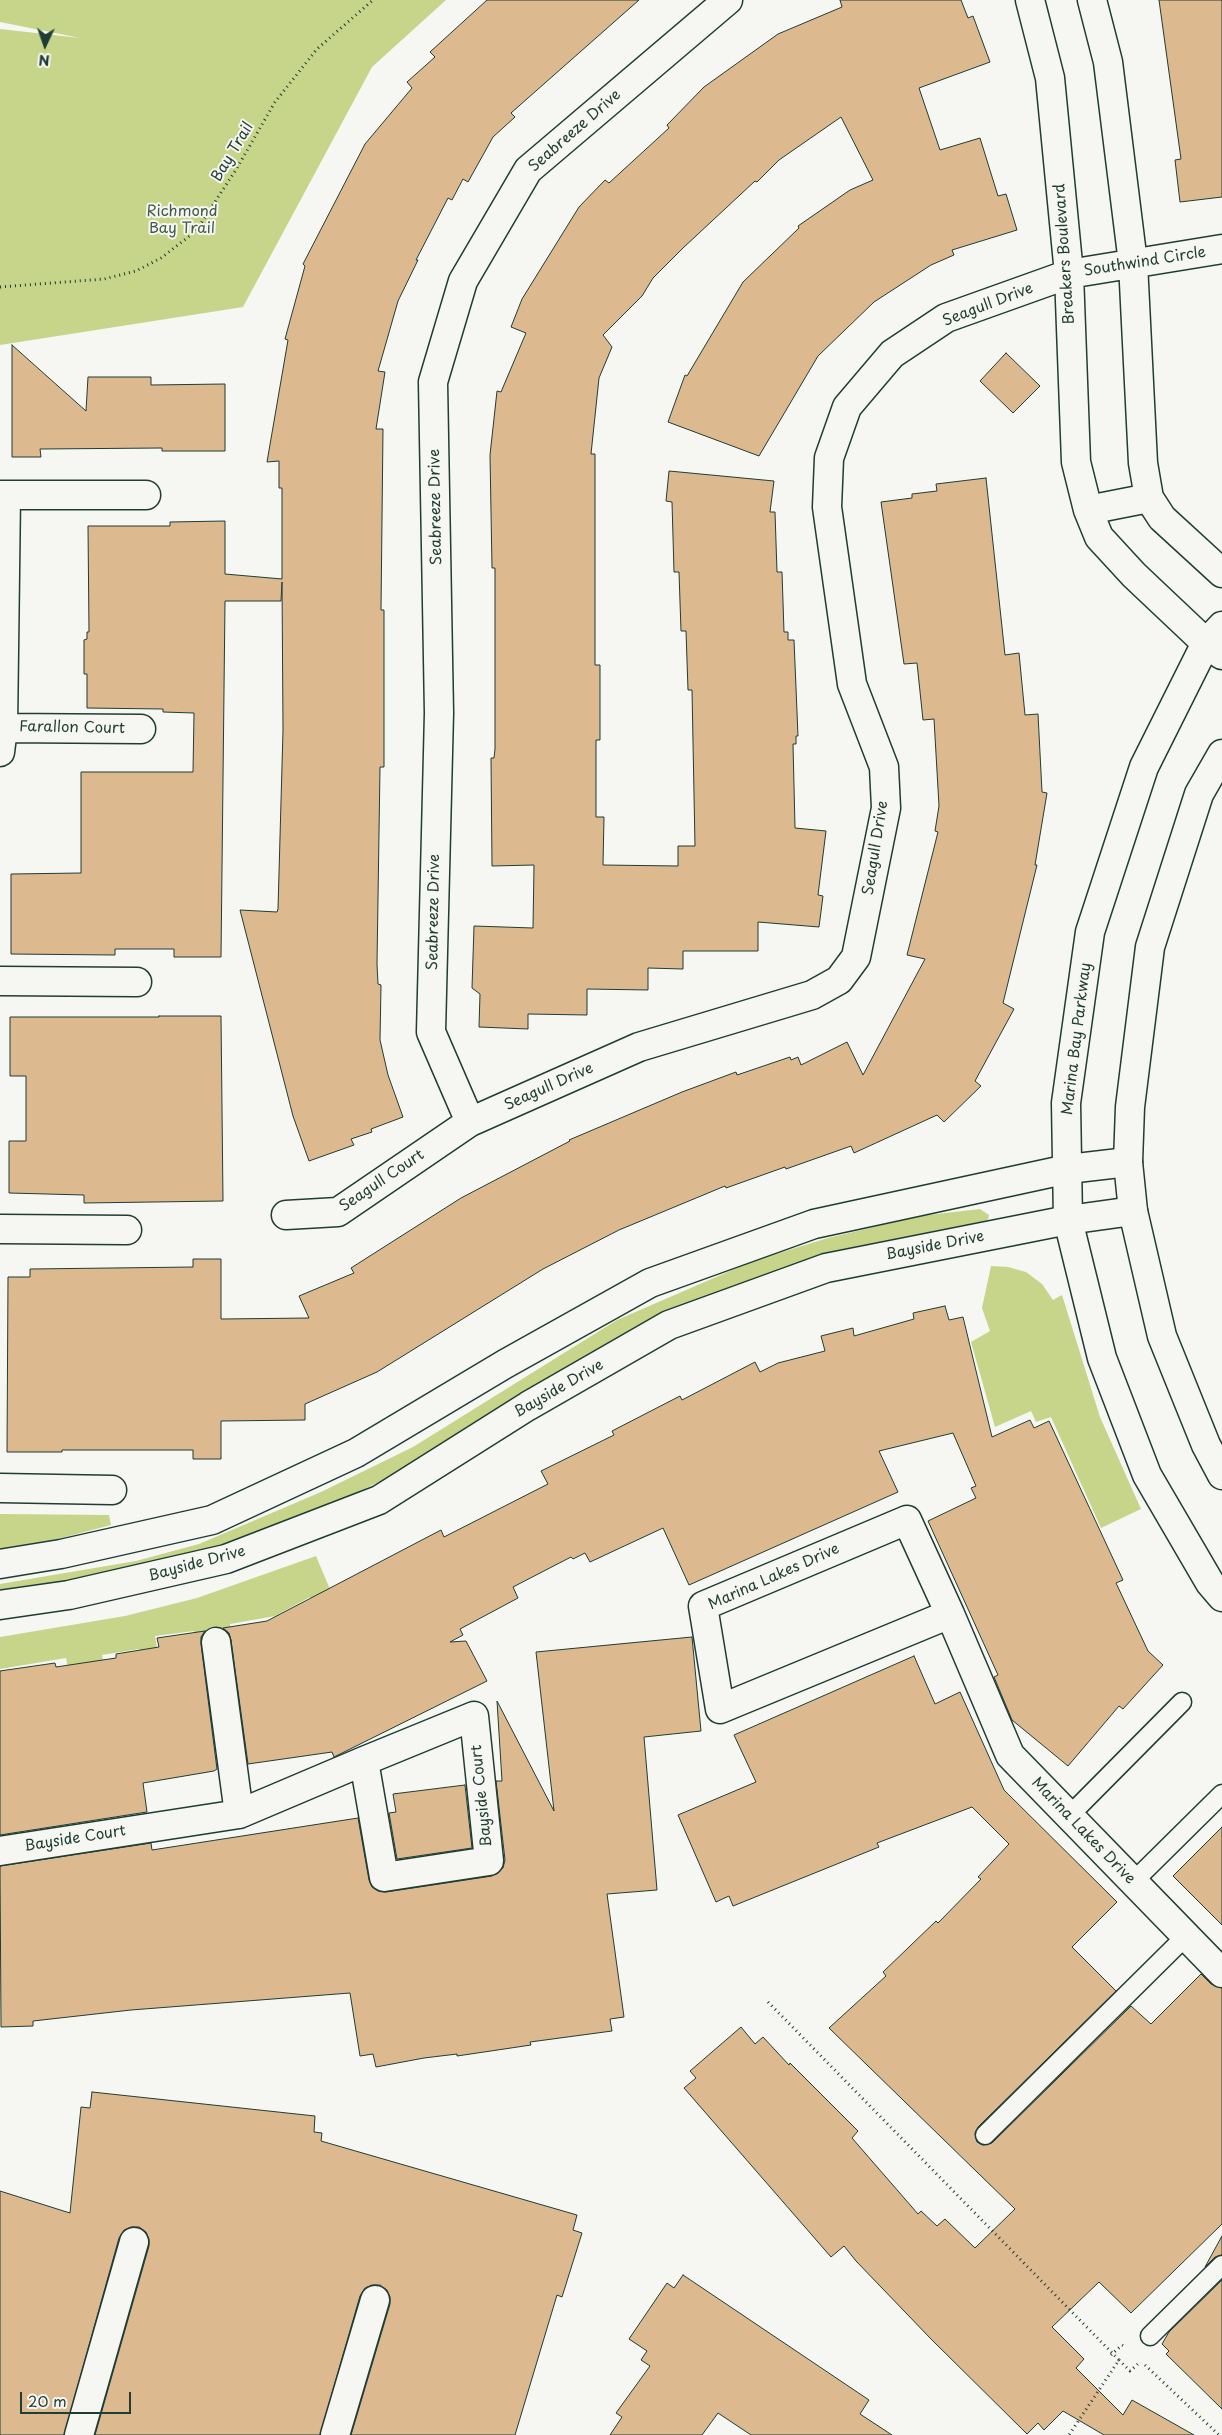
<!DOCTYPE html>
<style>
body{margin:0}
#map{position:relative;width:1222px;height:2435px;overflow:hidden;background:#f6f6f2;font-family:"Playpen Sans",sans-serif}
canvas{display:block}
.north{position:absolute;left:20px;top:20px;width:50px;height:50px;-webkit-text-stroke:4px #f6f6f2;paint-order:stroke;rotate:183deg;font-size:14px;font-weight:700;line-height:20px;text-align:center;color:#1f3d34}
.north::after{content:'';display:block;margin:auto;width:18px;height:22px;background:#1f3d34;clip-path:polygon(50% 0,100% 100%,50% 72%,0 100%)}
.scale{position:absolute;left:20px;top:2392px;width:111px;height:22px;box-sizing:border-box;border:2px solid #1f3d34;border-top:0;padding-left:6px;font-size:15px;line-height:18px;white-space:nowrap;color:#1f3d34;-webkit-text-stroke:4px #f6f6f2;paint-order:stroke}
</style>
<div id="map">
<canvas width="1222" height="2435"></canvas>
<div class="north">N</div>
<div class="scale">20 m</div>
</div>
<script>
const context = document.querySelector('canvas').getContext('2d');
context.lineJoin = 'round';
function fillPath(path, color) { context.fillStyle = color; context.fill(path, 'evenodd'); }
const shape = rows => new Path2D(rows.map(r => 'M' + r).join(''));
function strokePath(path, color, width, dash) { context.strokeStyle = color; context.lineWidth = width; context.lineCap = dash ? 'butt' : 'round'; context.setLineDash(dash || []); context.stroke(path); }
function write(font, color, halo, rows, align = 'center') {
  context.font = font + ' "Playpen Sans",sans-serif'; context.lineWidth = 4; context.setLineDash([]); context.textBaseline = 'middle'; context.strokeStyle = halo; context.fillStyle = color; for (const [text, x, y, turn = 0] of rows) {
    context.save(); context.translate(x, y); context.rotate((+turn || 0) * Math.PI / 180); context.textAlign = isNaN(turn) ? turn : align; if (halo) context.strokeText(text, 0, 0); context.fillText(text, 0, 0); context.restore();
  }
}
const green = shape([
 [0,0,446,0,372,67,243,307,0,345,0,29,80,38,0,22],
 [980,1209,989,1215,988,1220,980,1223,836,1251,729,1288,665,1316,402,1471,320,1510,257,1535,145,1569,0,1594,0,1584,136,1561,199,1544,321,1492,413,1447,617,1320,753,1261,828,1238,920,1216],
 [991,1266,1008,1267,1026,1272,1042,1284,1053,1300,1062,1295,1100,1417,1141,1509,1101,1528,1051,1417,1036,1422,1031,1411,995,1427,971,1342,990,1331,982,1308],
 [0,1514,109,1515,111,1525,0,1554],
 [316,1556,332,1594,315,1606,310,1597,275,1616,230,1624,232,1636,196,1642,194,1631,155,1636,159,1661,141,1664,139,1649,102,1655,104,1667,69,1673,66,1658,0,1669,0,1637,125,1616,197,1598]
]);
const building = shape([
 [487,0,639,0,511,113,515,117,493,137,468,182,463,179,452,200,448,198,416,260,418,260,398,301,378,371,385,372,376,429,383,429,381,610,384,610,384,767,380,767,377,964,378,984,381,985,380,1040,388,1075,403,1117,371,1129,372,1132,351,1139,354,1145,309,1161,293,1116,240,910,277,912,278,909,283,730,282,582,281,601,225,601,221,957,174,957,174,949,115,949,115,955,11,954,11,874,81,873,81,772,193,772,194,713,163,712,163,709,87,708,87,674,84,674,84,640,87,639,87,632,89,632,88,526,170,526,170,522,225,521,225,574,282,579,282,488,279,488,279,461,267,462,288,340,285,339,305,266,303,264,365,144,412,88,407,82,435,57,430,52,487,0],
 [840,0,961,0,968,18,973,16,990,62,919,88,940,150,980,138,998,196,1006,194,1017,230,952,250,954,255,931,265,874,302,818,356,759,456,668,422,685,375,687,376,743,282,799,228,798,226,850,190,873,180,841,117,779,160,757,182,755,181,683,248,653,278,642,296,603,335,612,347,599,378,591,454,595,454,595,665,600,665,600,740,596,740,596,817,604,817,603,865,678,866,678,846,695,846,692,690,688,690,686,631,681,631,679,572,674,572,672,502,666,501,669,471,774,481,770,512,775,512,777,572,782,572,784,632,788,632,788,640,794,640,798,736,796,736,796,744,793,744,795,828,826,831,818,895,823,896,819,927,758,922,758,951,683,951,683,969,648,968,648,990,587,989,587,1015,528,1014,528,1029,479,1027,480,994,472,988,474,926,533,928,534,865,492,866,491,758,494,758,495,749,495,568,492,568,490,455,497,391,501,392,526,333,511,327,522,299,579,207,605,180,609,183,669,128,667,125,704,87,778,34,842,7,840,0],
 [1159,0,1222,0,1222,197,1180,202,1175,160,1181,159,1159,0],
 [12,345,86,411,88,377,151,377,151,385,225,384,225,451,162,451,162,448,40,449,41,457,12,457,12,345],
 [1006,353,1040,386,1013,413,980,381,1006,353],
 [986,478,1005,655,1019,653,1025,715,1038,714,1042,792,1047,793,1035,865,1037,865,1003,1003,1014,1009,975,1081,981,1086,944,1122,937,1115,854,1153,851,1146,786,1169,785,1167,726,1188,725,1186,619,1230,543,1269,377,1372,305,1404,305,1420,221,1421,221,1459,193,1459,193,1450,62,1450,62,1452,7,1452,8,1277,30,1277,30,1269,193,1267,193,1259,221,1259,221,1319,309,1318,299,1296,354,1273,351,1268,461,1198,570,1141,569,1140,682,1092,736,1072,737,1075,790,1057,791,1060,798,1057,801,1065,847,1042,863,1075,925,959,907,955,938,832,935,831,939,806,934,719,923,720,917,663,904,664,881,502,912,498,912,494,937,491,936,484,986,478],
 [159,1016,221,1016,223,1201,84,1203,84,1195,9,1193,9,1141,26,1141,26,1076,10,1076,10,1017,159,1017,159,1016],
 [945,1306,949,1320,963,1317,992,1437,1030,1420,1034,1428,1049,1421,1123,1580,1116,1583,1148,1651,1163,1665,1123,1709,1119,1706,1068,1766,1012,1720,994,1677,998,1675,928,1521,976,1498,971,1488,976,1486,953,1433,879,1451,898,1492,689,1585,663,1528,590,1562,585,1553,573,1559,571,1557,513,1587,518,1598,460,1629,463,1635,450,1642,466,1641,487,1681,334,1757,332,1752,248,1764,231,1640,229,1633,223,1628,267,1621,441,1530,444,1537,548,1484,541,1471,614,1435,612,1431,680,1396,682,1400,755,1362,760,1372,778,1363,825,1351,821,1336,853,1328,854,1336,914,1319,913,1313,945,1306],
 [205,1631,201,1637,201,1644,217,1769,214,1771,143,1783,147,1812,0,1835,0,1671,55,1663,56,1667,116,1658,116,1654,159,1647,157,1638,205,1631],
 [692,1637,701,1731,644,1737,657,1890,607,1894,624,2017,610,2019,612,2031,530,2042,531,2045,457,2056,457,2054,424,2058,376,2067,373,2054,360,2056,350,1993,131,2010,33,2021,33,2026,1,2027,0,1866,151,1843,152,1850,358,1818,369,1880,372,1887,378,1891,386,1892,492,1876,503,1868,505,1860,496,1781,502,1781,497,1701,554,1811,536,1652,692,1637],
 [914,1656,935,1704,960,1692,1004,1790,1117,1902,1072,1947,1116,1991,978,2127,975,2133,977,2142,983,2145,992,2143,1131,2006,1151,2024,1201,1974,1211,1984,1222,1988,1222,2224,1131,2313,1099,2282,1052,2327,1084,2359,1076,2368,1123,2415,1132,2400,1194,2435,1104,2435,1063,2411,1044,2430,1038,2423,1027,2434,931,2339,856,2261,844,2246,831,2257,684,2088,696,2078,690,2071,741,2027,755,2044,763,2037,789,2065,790,2063,858,2131,852,2138,918,2214,921,2211,937,2226,945,2219,975,2248,1015,2209,829,2028,886,1976,883,1972,936,1921,938,1923,981,1879,978,1877,1009,1844,972,1807,877,1843,879,1847,733,1906,729,1896,716,1902,678,1815,756,1782,734,1735,914,1656],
 [465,1785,472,1848,397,1859,389,1813,396,1812,393,1794,465,1785],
 [1222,1827,1222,1925,1173,1876,1222,1827],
 [92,2092,315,2116,314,2132,322,2133,321,2141,577,2215,573,2230,582,2233,562,2297,557,2295,515,2435,351,2435,390,2304,390,2297,387,2290,380,2285,372,2285,365,2288,360,2296,320,2435,95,2435,149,2246,149,2239,146,2232,139,2227,131,2227,124,2230,119,2238,64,2435,0,2435,0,2191,70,2213,81,2107,90,2108,92,2092],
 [1222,2236,1222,2255,1215,2257,1205,2267,1222,2236],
 [683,2275,869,2400,860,2414,892,2435,751,2435,718,2413,702,2435,610,2435,622,2417,616,2413,650,2366,641,2360,647,2351,629,2339,667,2283,674,2288,683,2275],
 [1222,2280,1222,2409,1166,2354,1169,2351,1162,2344,1169,2332,1222,2280]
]);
const path = shape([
 [0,287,104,279,136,271,161,258,196,231,237,168,275,102,317,49,373,0],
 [768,2002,1119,2360,1069,2435],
 [1111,2355,1122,2345,1124,2346],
 [1119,2360,1130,2371,1140,2362],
 [1145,2365,1219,2435]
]);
const lane = shape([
 [1069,1816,1182,1702],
 [1133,1882,1222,1794],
 [985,2135,1186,1936],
 [1150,2336,1222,2265]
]);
const street = shape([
 [1030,0,1050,78,1069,274,1076,462,1088,510,1099,537,1134,575,1206,643,1222,655],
 [1092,0,1108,62,1133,263,1143,463,1149,498,1162,518,1222,573],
 [0,495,146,495],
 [1088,510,1149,498],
 [3,728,141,729],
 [0,752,3,728,6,495],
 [0,981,137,982],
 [470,1122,431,1032,439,713,433,382,463,281,528,170,728,0],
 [286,1215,338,1212,470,1122,639,1047,812,995,839,980,856,957,886,808,884,767,852,684,827,507,829,458,847,407,892,354,946,318,1069,274,1222,249],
 [0,1229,127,1230],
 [0,1488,112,1490],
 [0,1564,61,1554,212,1520,356,1453,505,1364,650,1283,814,1224,1068,1169,1128,1162],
 [0,1605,69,1595,226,1559,379,1500,528,1406,669,1325,826,1268,1068,1220,1133,1211],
 [950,1614,720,1709,703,1606,907,1520,950,1614,1010,1755,1222,1973],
 [216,1642,239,1814],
 [0,1851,239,1814,364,1761,474,1716,489,1861,384,1877,364,1761],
 [79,2435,134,2242],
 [335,2435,375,2300]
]);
const secondary = shape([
 [1222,626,1206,643,1144,767,1090,932,1066,1103,1068,1220,1102,1358,1147,1475,1210,1583,1222,1597],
 [1222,754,1199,794,1150,947,1130,1107,1128,1162,1133,1211,1162,1336,1206,1445,1222,1475]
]);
const streetNames = [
 ["Seabreeze Drive",575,131,-41],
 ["Bay Trail",233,152,-59],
 ["Breakers Boulevard",1065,254,-94],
 ["Southwind Circle",1145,262,-9],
 ["Seagull Drive",988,305,-21],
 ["Seabreeze Drive",436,507,-91],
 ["Farallon Court",72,728,1],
 ["Seagull Drive",876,848,-81],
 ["Seabreeze Drive",434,912,-89],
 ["Marina Bay Parkway",1077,1039,-83],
 ["Seagull Drive",549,1087,-24],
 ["Seagull Court",382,1181,-34],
 ["Bayside Drive",935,1246,-11],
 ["Bayside Drive",559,1389,-30],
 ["Bayside Drive",197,1564,-15],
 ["Marina Lakes Drive",774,1577,-24],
 ["Bayside Court",482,1796,-96],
 ["Marina Lakes Drive",1083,1831,46],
 ["Bayside Court",75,1839,-9]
];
const parkNames = [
 ["Richmond",182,212],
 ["Bay Trail",182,229]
];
fillPath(green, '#c6d589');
fillPath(building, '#dcb98e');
strokePath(building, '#1f3d34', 1);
strokePath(lane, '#1f3d34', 21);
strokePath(street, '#1f3d34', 31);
strokePath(secondary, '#1f3d34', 31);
strokePath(path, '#1f3d34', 3, [1, 4]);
strokePath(lane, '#f6f6f2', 18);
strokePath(street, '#f6f6f2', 28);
strokePath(secondary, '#f6f6f2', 28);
write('15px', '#1f3d34', '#f6f6f2', streetNames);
write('15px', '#405b45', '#f6f6f2', parkNames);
</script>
